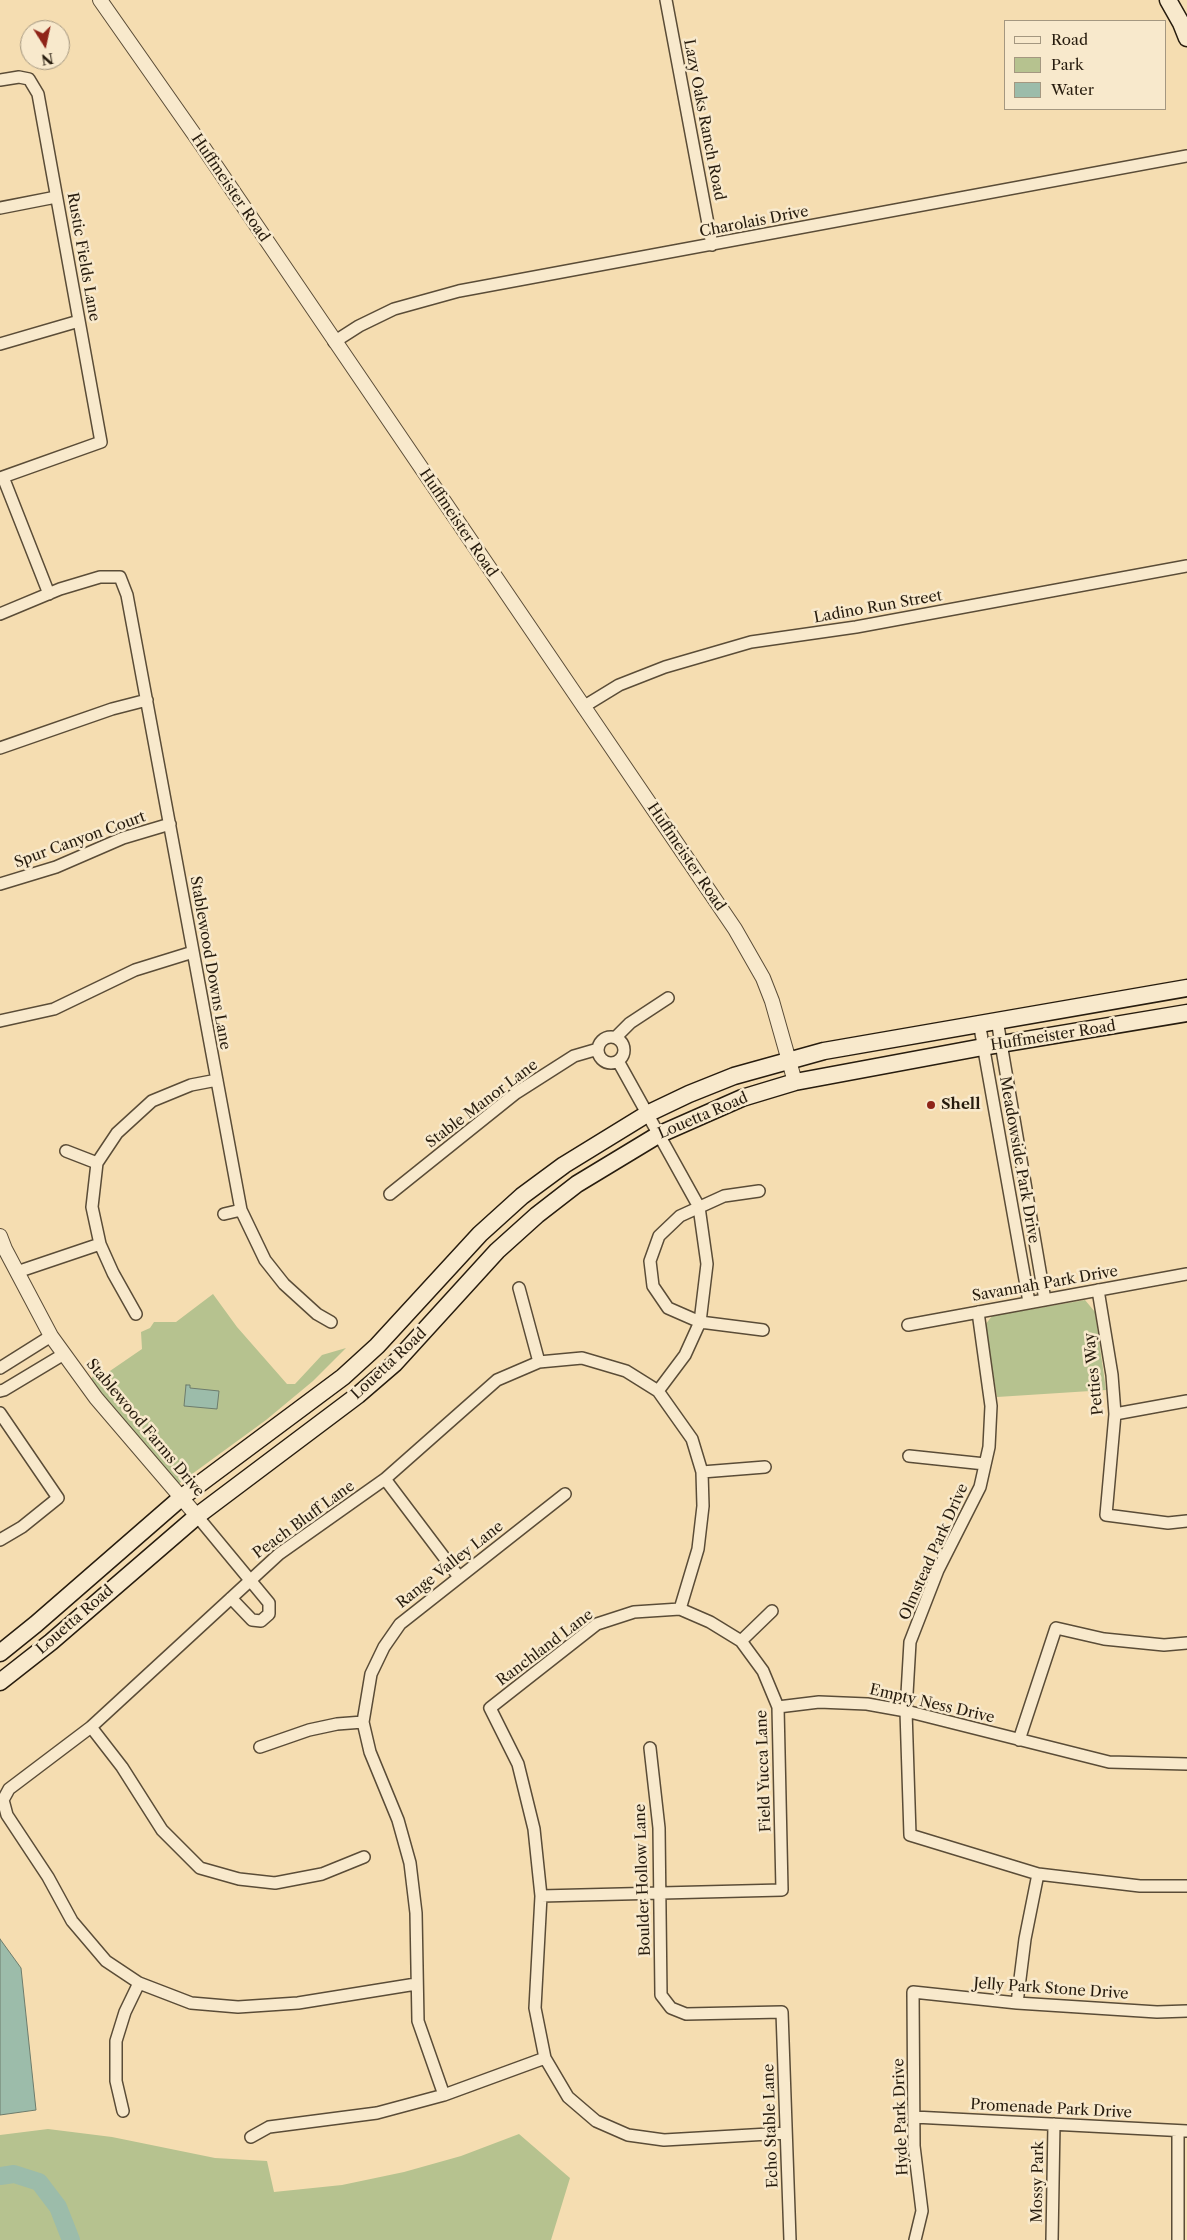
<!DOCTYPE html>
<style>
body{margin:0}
#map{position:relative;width:1187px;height:2240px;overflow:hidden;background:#f5ddb1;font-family:"Libre Caslon Text",serif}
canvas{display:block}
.legend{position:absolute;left:1004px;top:20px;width:162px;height:90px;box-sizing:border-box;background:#f8e9cc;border:1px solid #a49780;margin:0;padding:6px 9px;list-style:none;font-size:15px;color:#271c0e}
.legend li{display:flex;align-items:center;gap:10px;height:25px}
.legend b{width:25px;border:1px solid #a49780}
.north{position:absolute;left:20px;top:20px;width:50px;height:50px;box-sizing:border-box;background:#f8e9cc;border:1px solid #a49780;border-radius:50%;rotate:170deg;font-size:14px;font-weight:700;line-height:20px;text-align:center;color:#271c0e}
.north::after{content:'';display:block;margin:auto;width:18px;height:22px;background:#8f2418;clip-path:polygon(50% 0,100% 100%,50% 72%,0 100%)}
</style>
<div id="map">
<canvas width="1187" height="2240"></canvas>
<ul class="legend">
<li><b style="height:6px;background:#f8e9cc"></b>Road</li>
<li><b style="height:14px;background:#b6c28f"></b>Park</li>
<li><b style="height:14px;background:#9cbcaa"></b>Water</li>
</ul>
<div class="north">N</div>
</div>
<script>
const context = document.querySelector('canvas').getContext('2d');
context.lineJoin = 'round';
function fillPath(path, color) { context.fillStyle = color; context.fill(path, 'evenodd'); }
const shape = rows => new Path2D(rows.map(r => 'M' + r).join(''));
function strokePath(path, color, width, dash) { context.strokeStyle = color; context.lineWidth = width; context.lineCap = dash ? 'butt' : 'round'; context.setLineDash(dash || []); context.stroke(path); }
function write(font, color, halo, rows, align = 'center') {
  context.font = font + ' "Libre Caslon Text",serif'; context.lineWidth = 5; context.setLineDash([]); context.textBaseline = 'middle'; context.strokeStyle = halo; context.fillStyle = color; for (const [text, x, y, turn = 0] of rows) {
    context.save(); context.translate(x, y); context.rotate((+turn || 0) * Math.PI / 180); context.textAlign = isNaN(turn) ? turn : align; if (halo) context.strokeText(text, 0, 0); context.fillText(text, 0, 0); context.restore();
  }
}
const green = shape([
 [213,1294,237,1327,287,1384,295,1384,322,1355,346,1348,313,1381,266,1420,177,1485,89,1381,97,1372,107,1373,142,1349,141,1332,150,1328,154,1322,176,1322],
 [1085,1300,1095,1312,1106,1390,997,1397,985,1325,992,1316],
 [48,2129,112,2137,215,2158,267,2161,274,2192,342,2185,404,2172,461,2156,519,2134,570,2178,551,2240,0,2240,0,2135]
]);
const water = shape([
 [186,1385,190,1385,190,1388,219,1391,217,1409,184,1406,186,1385],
 [0,1939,21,1968,36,2110,0,2115,0,1939]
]);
const river = shape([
 [0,2176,14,2174,39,2182,58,2207,71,2240]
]);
const minor = shape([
 [666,0,712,245],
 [0,80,19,77,29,79,38,94,101,442,0,478],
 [0,208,56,197],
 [334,342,359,326,394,309,459,291,1187,156],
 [0,344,79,321],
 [3,477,49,594],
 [0,614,60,589,100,577,120,577,127,595,241,1210,265,1260,284,1284,317,1314,331,1322],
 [583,707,619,685,665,667,751,642,856,627,1187,566],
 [0,748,112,709,147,700],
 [0,884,56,867,123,838,170,824],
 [997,1020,1045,1300],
 [0,1021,54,1009,135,970,193,952],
 [979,1022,1029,1302],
 '598 1050a13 13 0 1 1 26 0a13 13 0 1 1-26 0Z',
 [616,1037,630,1023,668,998],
 [618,1061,699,1207,707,1264,700,1322,685,1355,658,1391],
 [66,1151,97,1163],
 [759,1191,724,1196,680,1216,659,1236,650,1261,653,1286,668,1308,700,1322,763,1330],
 [390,1194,516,1093,574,1056,598,1049],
 [224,1214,241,1210],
 [17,1272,100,1244],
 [519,1288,539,1362],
 [1098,1290,1112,1375,1115,1414,1106,1515,1168,1523,1187,1521],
 [978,1312,991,1406,989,1447,980,1487,938,1570,910,1642,906,1711,910,1835,1038,1874,1140,1886,1187,1886],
 [136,1314,113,1273,100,1244,92,1207,97,1163,117,1133,152,1101,191,1085,217,1080],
 [908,1325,1187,1274],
 [0,1368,51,1336],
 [0,1391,4,1390,64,1354],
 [0,1413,58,1498,22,1527,0,1540],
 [1115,1414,1187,1401],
 [909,1456,985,1464],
 [702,1472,765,1467],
 [385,1479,459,1577],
 [197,1516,269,1603,269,1614,261,1621,252,1620,231,1598],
 [741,1641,772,1611],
 [778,1707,819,1702,867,1704,906,1711,1109,1762,1187,1764],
 [91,1727,122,1767,162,1830,200,1868,239,1879,275,1883,322,1874,364,1857],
 [1019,1740,1056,1628,1104,1639,1164,1645,1187,1643],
 [260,1747,309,1730,337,1724,363,1722],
 [650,1748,659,1828,661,1995,671,2008,686,2014,782,2012,790,2240],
 [541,1896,782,1890,778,1707,763,1671,741,1641,710,1622,680,1609,634,1612,597,1624,490,1708,518,1764,534,1829,541,1896,535,2008,545,2058,568,2097,596,2121,628,2135,664,2140,786,2133],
 [416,1984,298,2003,238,2007,191,2003,139,1983,106,1961,72,1921,48,1877,7,1815,3,1800,9,1789,91,1727,279,1554,385,1479,497,1380,539,1362,582,1358,626,1371,658,1391,692,1439,702,1472,703,1506,698,1549,680,1609],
 [1017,2003,1025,1939,1038,1874],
 [444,2095,418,2021,416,1913,410,1863,398,1820,370,1752,363,1722,371,1674,384,1647,400,1624,565,1494],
 [123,2111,116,2081,116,2041,125,2012,139,1983],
 [914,2117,1187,2131],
 [251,2137,269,2127,377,2113,444,2095,545,2058],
 [915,2240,922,2211,914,2146,913,1992,1017,2003,1157,2012,1187,2011],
 [1052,2240,1054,2124],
 [1178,2240,1178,2131]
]);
const tertiary = shape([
 [100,0,201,144,735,929,763,978,772,1001,795,1082],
 [0,1236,5,1249,51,1336,96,1398,197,1516]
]);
const secondary = shape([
 [1168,0,1181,23,1187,38],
 [0,1653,36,1624,182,1497,343,1377,377,1346,480,1234,522,1196,564,1165,647,1114,689,1094,734,1076,824,1051,1187,988],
 [0,1682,51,1642,197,1516,358,1395,394,1364,497,1251,537,1215,577,1184,658,1135,742,1098,795,1082,983,1047,1187,1013]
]);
const markers = [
 [931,1105,5,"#8f2418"]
];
const streetNames = [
 ["Lazy Oaks Ranch Road",704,120,79],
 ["Huffmeister Road",230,188,56],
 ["Charolais Drive",754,222,-11],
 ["Rustic Fields Lane",83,257,80],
 ["Huffmeister Road",458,523,56],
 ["Ladino Run Street",878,607,-10],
 ["Spur Canyon Court",80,840,-20],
 ["Huffmeister Road",686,857,56],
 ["Stablewood Downs Lane",210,963,80],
 ["Huffmeister Road",1053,1036,-9],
 ["Stable Manor Lane",482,1104,-37],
 ["Louetta Road",703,1116,-23],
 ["Meadowside Park Drive",1019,1160,80],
 ["Savannah Park Drive",1045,1284,-10],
 ["Louetta Road",389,1364,-43],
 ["Petties Way",1094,1374,-96],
 ["Stablewood Farms Drive",145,1428,50],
 ["Peach Bluff Lane",304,1520,-36],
 ["Olmstead Park Drive",934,1552,-66],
 ["Range Valley Lane",450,1565,-38],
 ["Louetta Road",75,1620,-41],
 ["Ranchland Lane",545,1648,-37],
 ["Empty Ness Drive",932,1704,13],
 ["Field Yucca Lane",764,1771,-92],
 ["Boulder Hollow Lane",643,1880,-92],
 ["Jelly Park Stone Drive",1051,1989,4],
 ["Promenade Park Drive",1051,2109,3],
 ["Hyde Park Drive",901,2117,-92],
 ["Echo Stable Lane",771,2126,-92],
 ["Mossy Park",1038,2182,-89]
];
const poiNames = [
 ["Shell",941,1105]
];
fillPath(green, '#b6c28f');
fillPath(water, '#9cbcaa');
strokePath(water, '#6d7c6c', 1);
strokePath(river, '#9cbcaa', 18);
strokePath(minor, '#5a4c37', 14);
strokePath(tertiary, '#5a4c37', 16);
strokePath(secondary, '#271c0e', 19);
strokePath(minor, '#f8e9cc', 11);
strokePath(tertiary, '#f8e9cc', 14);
strokePath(secondary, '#f8e9cc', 16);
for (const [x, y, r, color] of markers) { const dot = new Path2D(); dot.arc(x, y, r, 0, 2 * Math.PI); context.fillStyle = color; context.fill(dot); strokePath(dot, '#f8e9cc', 2); }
write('15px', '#271c0e', '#f8e9cc', streetNames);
write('bold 15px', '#271c0e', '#f8e9cc', poiNames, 'left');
</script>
